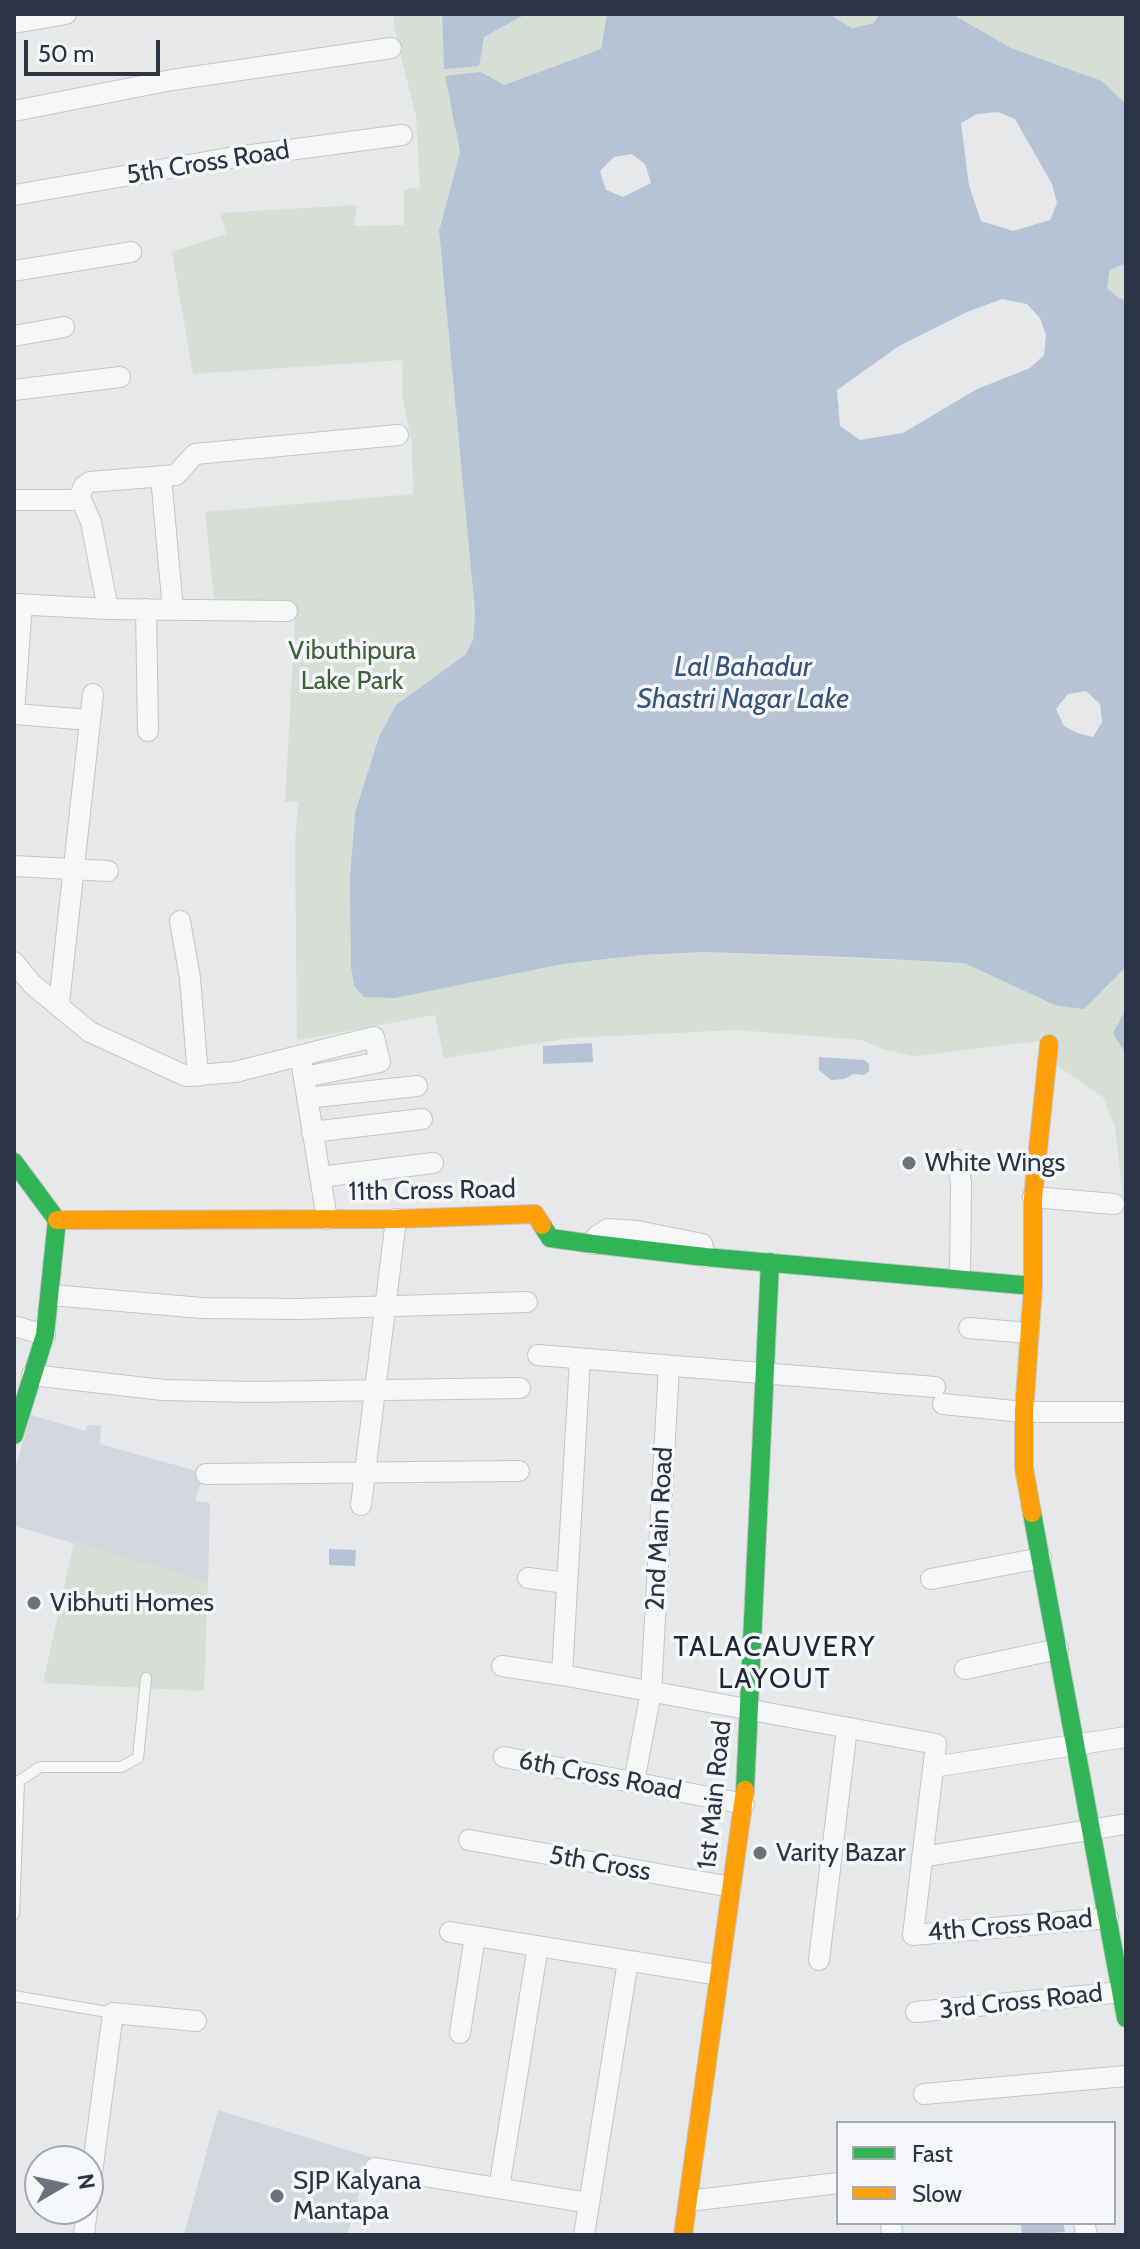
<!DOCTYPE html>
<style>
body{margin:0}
#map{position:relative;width:1140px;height:2249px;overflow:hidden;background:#e6e8ea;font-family:Cabin,sans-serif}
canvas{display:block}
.frame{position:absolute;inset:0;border:16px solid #2b3445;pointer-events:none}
.legend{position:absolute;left:836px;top:2121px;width:280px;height:104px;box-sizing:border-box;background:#f4f6f9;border:2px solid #a4a8b1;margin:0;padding:10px 14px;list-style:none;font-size:24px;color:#2b3445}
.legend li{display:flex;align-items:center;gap:16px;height:40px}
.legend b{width:40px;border:2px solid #a4a8b1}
.north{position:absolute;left:24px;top:2145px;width:80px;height:80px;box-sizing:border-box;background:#f4f6f9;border:2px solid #a4a8b1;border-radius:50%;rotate:81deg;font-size:22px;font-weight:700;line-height:32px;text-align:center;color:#2b3445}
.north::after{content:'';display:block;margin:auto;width:28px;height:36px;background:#6c737f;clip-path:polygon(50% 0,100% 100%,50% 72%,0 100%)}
.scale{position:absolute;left:24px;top:40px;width:136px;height:36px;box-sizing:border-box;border:4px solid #2b3445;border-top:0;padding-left:10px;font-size:24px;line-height:28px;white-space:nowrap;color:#2b3445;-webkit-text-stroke:6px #f4f6f9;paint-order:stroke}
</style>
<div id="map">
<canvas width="1140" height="2249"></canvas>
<div class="frame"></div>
<ul class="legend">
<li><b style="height:10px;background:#30b455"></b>Fast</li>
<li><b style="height:10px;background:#ff9f0a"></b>Slow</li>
</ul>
<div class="north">N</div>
<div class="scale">50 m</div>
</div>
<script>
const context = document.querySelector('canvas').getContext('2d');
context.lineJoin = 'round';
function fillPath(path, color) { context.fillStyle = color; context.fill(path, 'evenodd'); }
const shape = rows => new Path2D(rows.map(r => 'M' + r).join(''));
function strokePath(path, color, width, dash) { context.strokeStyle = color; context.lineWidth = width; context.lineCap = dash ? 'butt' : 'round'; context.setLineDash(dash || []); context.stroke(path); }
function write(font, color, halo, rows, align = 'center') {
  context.font = font + ' Cabin,sans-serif'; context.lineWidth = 7; context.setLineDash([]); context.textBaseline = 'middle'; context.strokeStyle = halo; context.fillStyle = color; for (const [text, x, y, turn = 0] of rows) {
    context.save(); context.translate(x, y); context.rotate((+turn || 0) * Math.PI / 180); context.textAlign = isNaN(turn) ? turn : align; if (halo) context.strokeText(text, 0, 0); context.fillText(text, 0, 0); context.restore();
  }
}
const built = shape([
 [31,1415,85,1431,88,1425,101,1425,100,1444,204,1473,195,1501,210,1503,208,1582,14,1526,14,1473],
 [218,2110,370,2157,347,2235,184,2235]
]);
const green = shape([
 [393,14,442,14,444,68,484,37,526,14,607,14,601,49,504,85,489,79,445,76,460,152,439,231,475,612,473,640,466,654,396,705,395,998,563,964,642,955,703,952,964,963,1057,1006,1103,991,1126,967,1126,1228,1115,1126,1103,1097,1056,1065,1040,1041,914,1056,882,1049,862,1040,737,1030,571,1038,444,1058,435,1015,297,1040,295,845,298,802,285,802,296,603,214,599,205,512,413,494,412,444,402,395,403,360,193,374,172,252,226,234,220,213,357,205,354,226,404,225,404,190,420,187,416,116,397,41],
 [829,14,879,14,874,23,852,28],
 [952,14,1126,14,1126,104,1102,81,1011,48],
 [1126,263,1126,301,1119,299,1107,288,1110,270],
 [74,1542,208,1582,204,1691,43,1683]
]);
const water = shape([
 [442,14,526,14,484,37,479,66,444,69],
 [607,14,829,14,852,28,874,23,879,14,952,14,1011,48,1102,81,1126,104,1126,263,1110,270,1107,288,1119,298,1126,301,1126,967,1084,1009,1057,1006,964,963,845,957,703,952,642,955,563,964,395,998,364,997,354,986,351,967,350,878,355,813,379,737,396,705,466,654,473,640,475,612,439,231,460,152,445,76,481,72,504,85,601,49],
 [998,112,1015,119,1052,184,1057,203,1050,220,1013,231,981,221,969,186,961,123,977,114],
 [632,154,645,164,651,183,623,197,606,190,600,171,614,157],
 [1002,299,1027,304,1040,318,1046,335,1044,355,1030,368,977,389,903,433,860,440,840,426,837,390,899,346,967,312],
 [1086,691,1100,704,1102,722,1093,737,1077,733,1064,726,1056,709,1068,694],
 [1126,1009,1126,1054,1113,1033],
 [592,1043,593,1062,543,1064,543,1046],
 [819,1057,864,1060,869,1064,869,1071,864,1075,854,1074,844,1079,831,1080,819,1070],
 [329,1549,356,1550,355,1566,329,1565],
 [1021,2223,1063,2223,1065,2232,1022,2235]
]);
const lane = shape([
 [14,1914,19,1781,40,1767,121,1767,138,1758,146,1678],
 [14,1996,113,2013]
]);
const street = shape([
 [14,23,66,14],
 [14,111,172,80,391,48],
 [14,195,229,158,402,135],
 [14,271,131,252],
 [14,336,64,327],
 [14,390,120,377],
 [161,477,173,610],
 [14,500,78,500,83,504,91,522,108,609],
 [78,500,84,486,90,482,176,475,195,454,398,435],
 [14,604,108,609,287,611],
 [146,609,148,731],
 [14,713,22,604],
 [14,714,90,720],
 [14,866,108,871],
 [180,921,190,978,198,1076],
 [14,962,32,984,90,1032,186,1076,235,1072,374,1037,380,1062,304,1077],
 [59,1003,93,694],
 [302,1066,327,1219],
 [307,1098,417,1086],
 [312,1132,422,1119],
 [957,1160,961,1183,960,1279],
 [320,1177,433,1163],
 [1033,1197,1114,1204],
 [593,1244,597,1236,608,1229,637,1231,702,1244,705,1257],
 [51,1295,202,1308,299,1309,527,1302],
 [14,1326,45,1335],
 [969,1328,1029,1333],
 [538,1355,935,1387],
 [32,1375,163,1390,255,1392,520,1388],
 [943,1404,1024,1412,1126,1412],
 [206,1474,519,1471],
 [361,1505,396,1219],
 [528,1578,566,1583],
 [931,1579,1041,1558],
 [502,1666,562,1675,936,1744,913,1935,1108,1918],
 [965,1669,1058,1649],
 [562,1675,580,1359],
 [504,1757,744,1804],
 [933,1767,1126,1737],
 [634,1782,651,1692,669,1366],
 [469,1840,731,1887],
 [922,1857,1126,1824],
 [450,1932,718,1975],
 [819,1960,847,1728],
 [916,2012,1122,1992],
 [460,2033,475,1936],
 [924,2094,1126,2076],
 [375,2168,589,2203],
 [499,2188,538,1946],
 [689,2201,838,2183],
 [88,2203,113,2013,196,2021],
 [891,2223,892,2235],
 [1084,2223,1087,2235],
 [84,2235,87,2209],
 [584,2235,628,1961]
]);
const fast = shape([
 [14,1162,57,1220,45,1335,14,1435],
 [542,1225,550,1238,593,1244,705,1257,1033,1286],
 [1032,1513,1126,2018],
 [745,1790,770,1262]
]);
const slow = shape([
 [57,1220,396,1219,535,1214,542,1225],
 [1032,1513,1024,1468,1024,1412,1033,1286,1033,1197,1049,1044],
 [683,2235,745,1790]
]);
const markers = [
 [909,1163,8,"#6c737f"],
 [34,1603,8,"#6c737f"],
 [760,1853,8,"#6c737f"],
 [277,2196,8,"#6c737f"]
];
const streetNames = [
 ["5th Cross Road",208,163,-9],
 ["11th Cross Road",432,1191,-1],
 ["2nd Main Road",660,1529,-87],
 ["6th Cross Road",600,1776,11],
 ["1st Main Road",715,1795,-84],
 ["5th Cross",600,1864,10],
 ["4th Cross Road",1010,1926,-5],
 ["3rd Cross Road",1021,2002,-6]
];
const parkNames = [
 ["Vibuthipura",352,651],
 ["Lake Park",352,681]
];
const poiNames = [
 ["White Wings",925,1163],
 ["Vibhuti Homes",50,1603],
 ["Varity Bazar",776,1853],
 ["SJP Kalyana",293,2181],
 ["Mantapa",293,2211]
];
const waterNames = [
 ["Lal Bahadur",743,668],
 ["Shastri Nagar Lake",743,700]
];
const neighbourhoodNames = [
 ["TALACAUVERY",775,1648],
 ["LAYOUT",775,1680]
];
fillPath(built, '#d4d7dd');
fillPath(green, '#d6ded6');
fillPath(water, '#b4c4d5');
strokePath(lane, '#c4c6c8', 12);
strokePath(street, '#c4c6c8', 22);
strokePath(fast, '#c4c6c8', 20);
strokePath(slow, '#c4c6c8', 20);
strokePath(lane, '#f5f6f7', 10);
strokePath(street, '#f5f6f7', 20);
strokePath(fast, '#30b455', 18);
strokePath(slow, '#ff9f0a', 18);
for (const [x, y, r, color] of markers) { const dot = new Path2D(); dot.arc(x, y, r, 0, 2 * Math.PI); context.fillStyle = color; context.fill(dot); strokePath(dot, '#f4f6f9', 3); }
write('26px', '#2b3445', '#f4f6f9', streetNames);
write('26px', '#3f6138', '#f4f6f9', parkNames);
write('26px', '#2b3445', '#f4f6f9', poiNames, 'left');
write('italic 28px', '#34527a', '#f4f6f9', waterNames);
context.letterSpacing = '2px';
write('28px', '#1d2536', '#f4f6f9', neighbourhoodNames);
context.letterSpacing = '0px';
</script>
